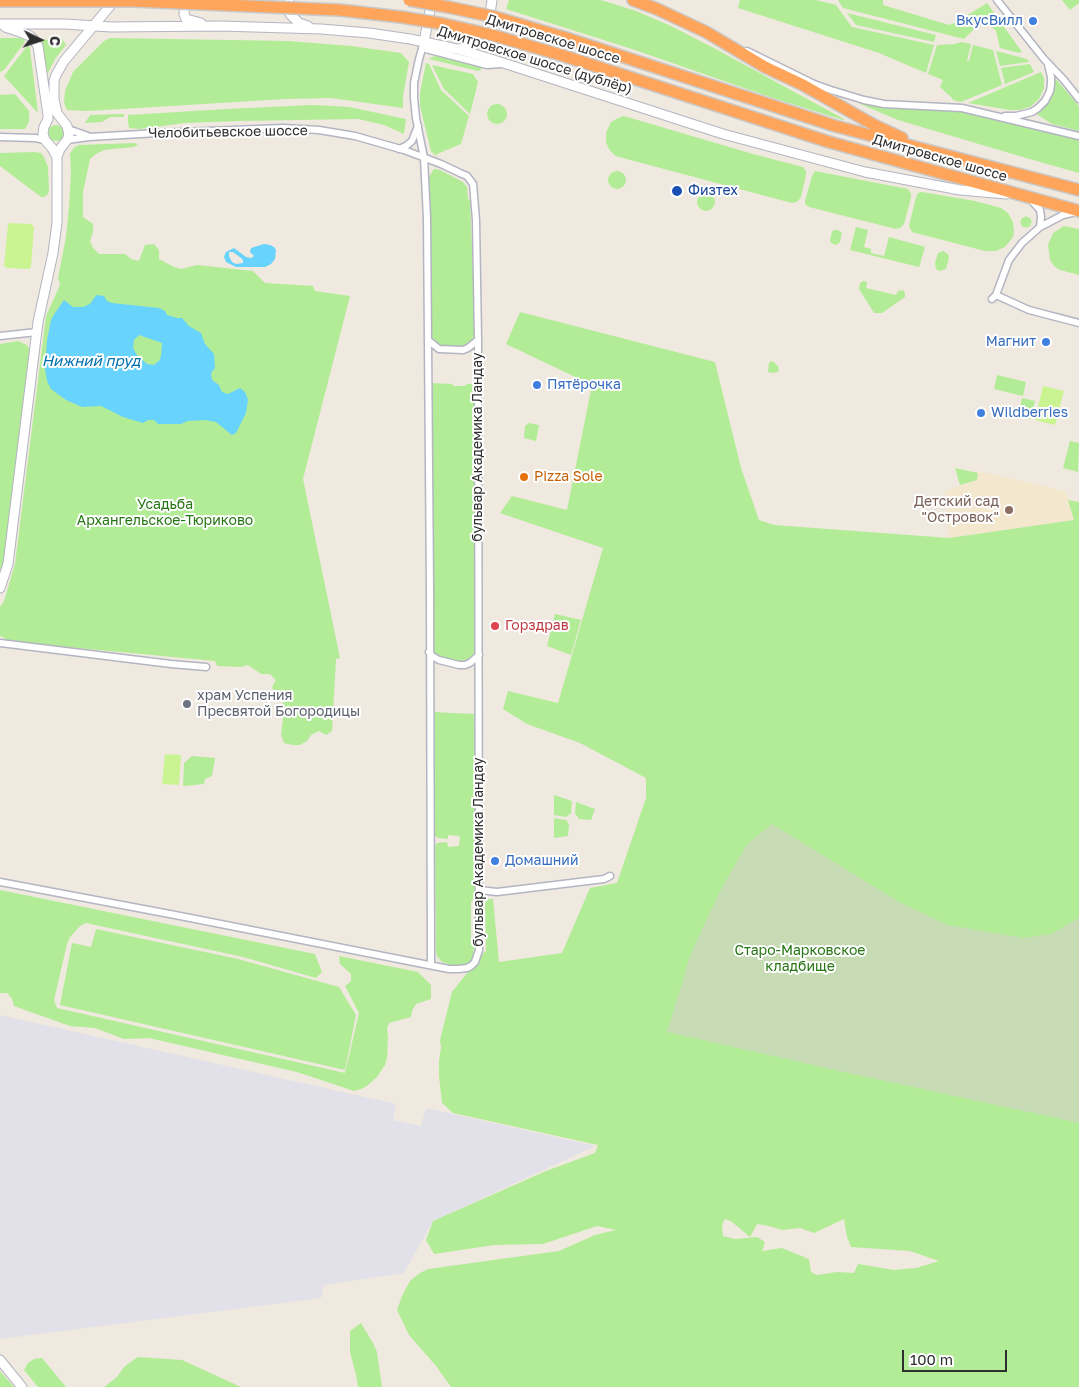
<!DOCTYPE html>
<meta charset="utf-8">
<style>
body{margin:0}
#map{position:relative;width:1079px;height:1387px;overflow:hidden;background:#f0e9df;font-family:"Golos Text",sans-serif}
canvas{display:block}
.north{position:absolute;left:15px;top:15px;width:50px;height:50px;-webkit-text-stroke:4px #fff;paint-order:stroke;rotate:94deg;font-size:14px;font-weight:700;line-height:20px;text-align:center;color:#2e2e2e}
.north::after{content:'';display:block;margin:auto;width:18px;height:22px;background:#2e2e2e;clip-path:polygon(50% 0,100% 100%,50% 72%,0 100%)}
.scale{position:absolute;left:902px;top:1350px;width:105px;height:22px;box-sizing:border-box;border:2px solid #2e2e2e;border-top:0;padding-left:6px;font-size:15px;line-height:18px;white-space:nowrap;color:#2e2e2e;-webkit-text-stroke:4px #fff;paint-order:stroke}
</style>
<div id="map">
<canvas width="1079" height="1387"></canvas>
<div class="north">С</div>
<div class="scale">100 m</div>
</div>
<script>
const context = document.querySelector('canvas').getContext('2d');
context.lineJoin = 'round';
function fillPath(path, color) { context.fillStyle = color; context.fill(path, 'evenodd'); }
const shape = rows => new Path2D(rows.map(r => 'M' + r).join(''));
function strokePath(path, color, width, dash) { context.strokeStyle = color; context.lineWidth = width; context.lineCap = dash ? 'butt' : 'round'; context.setLineDash(dash || []); context.stroke(path); }
function write(font, color, halo, rows, align = 'center') {
  context.font = font + ' "Golos Text",sans-serif'; context.lineWidth = 4; context.setLineDash([]); context.textBaseline = 'middle'; context.strokeStyle = halo; context.fillStyle = color; for (const [text, x, y, turn = 0] of rows) {
    context.save(); context.translate(x, y); context.rotate((+turn || 0) * Math.PI / 180); context.textAlign = isNaN(turn) ? turn : align; if (halo) context.strokeText(text, 0, 0); context.fillText(text, 0, 0); context.restore();
  }
}
const industrial = shape([
 [0,1015,396,1104,393,1120,421,1126,426,1108,595,1146,433,1221,404,1273,324,1285,321,1298,0,1339]
]);
const education = shape([
 [978,471,1065,491,1075,520,949,538,945,491,977,480]
]);
const green = shape([
 [509,0,601,0,636,11,671,26,712,47,844,119,843,120,773,98,632,49,506,9],
 [740,0,816,0,836,5,852,27,934,45,926,73,879,53,738,8],
 [838,0,883,0,883,5,949,25,955,23,987,3,1022,52,1019,53,1000,48,996,31,992,27,978,25,964,39,843,8],
 [1062,0,1079,0,1079,3,1070,10],
 [847,13,936,35,934,42,856,25],
 [0,38,21,38,25,40,24,43,4,70,0,72],
 [110,38,289,41,351,46,401,53,409,62,403,96,403,108,331,98,286,99,88,111,67,110,64,103,65,91,73,72,104,41],
 [62,39,66,45,55,59,48,73,45,75,40,43,41,40],
 [961,42,971,44,967,61,969,61,973,45,993,50,1002,85,961,102,953,100,952,98,940,87,943,80,928,74,937,45,955,44],
 [27,46,29,47,30,49,38,113,4,76],
 [996,51,1027,59,1029,62,1000,66],
 [436,56,482,66,481,70,478,71,429,59,432,57],
 [426,63,429,64,441,90,469,116,461,144,437,154,436,156,431,151,420,106,420,93],
 [1030,64,1034,72,1005,84,1001,68],
 [432,65,473,74,478,82,470,114,444,89],
 [1041,72,1044,78,1044,88,1039,99,1030,107,1019,110,1010,110,968,103],
 [1055,78,1079,106,1079,131,1052,124,1035,113,1041,110,1052,97,1054,91],
 [15,94,29,111,29,122,25,129,0,129,0,95],
 [858,102,952,110,972,113,1079,140,1079,173,1026,158,898,120,858,103],
 '487 114a10 10 0 1 1 20 0a10 10 0 1 1-20 0Z',
 [312,105,349,107,406,119,404,134,384,125,358,119,239,121,185,123,140,129,129,128,128,122,128,115,226,109],
 [124,114,124,117,110,117,102,122,85,123,90,115],
 [624,116,753,154,803,167,806,171,806,175,801,197,797,202,792,203,619,157,614,155,609,149,606,142,606,133,611,122,618,118],
 '48 133a8 8 0 1 1 16 0a8 8 0 1 1-16 0Z',
 [135,143,138,145,133,147,104,150,96,154,90,159,83,192,83,217,93,224,93,232,90,241,93,248,99,254,125,254,131,259,139,261,145,245,154,244,159,250,159,259,174,267,181,269,197,265,253,271,265,283,313,286,315,291,350,296,303,479,340,658,336,659,332,731,326,735,319,731,311,735,307,741,300,745,292,745,284,743,281,735,284,709,282,700,276,695,272,687,276,680,270,674,261,674,248,665,241,667,217,666,215,661,14,642,8,641,3,637,0,636,0,607,4,601,15,564,46,316,60,285,58,278,66,237,69,207,71,172,70,153,75,147,79,145],
 [35,152,41,153,44,157,48,167,49,191,48,194,44,197,41,197,0,166,0,153],
 [434,169,440,170,463,182,467,187,468,199,470,200,474,296,474,335,472,340,464,346,445,346,438,345,431,336,431,220,429,177],
 [815,171,908,189,911,194,911,198,904,224,900,228,896,229,809,207,805,204,805,201,812,176],
 '608 180a9 9 0 1 1 18 0a9 9 0 1 1-18 0Z',
 [922,192,975,201,1001,208,1008,213,1013,222,1014,232,1013,237,1005,247,996,251,985,251,912,232,909,226,916,197,918,193],
 '697 202a9 9 0 1 1 18 0a9 9 0 1 1-18 0Z',
 '1020.5 222a5.5 5.5 0 1 1 11 0a5.5 5.5 0 1 1-11 0Z',
 [1064,226,1079,229,1079,275,1060,270,1054,266,1050,260,1048,245,1050,240,1053,233],
 [856,227,868,230,864,247,871,249,871,253,884,256,889,237,925,247,919,267,850,250],
 [834,230,838,230,842,233,840,242,836,245,831,243,830,240,832,232],
 [943,251,948,254,949,258,946,269,940,271,936,269,935,263,938,253],
 [863,281,867,282,866,288,896,295,898,291,903,290,905,293,905,297,882,313,874,313,859,289,860,283],
 [520,312,715,362,741,468,759,520,774,525,949,538,1074,520,1068,500,1079,502,1079,1387,451,1387,436,1366,409,1335,397,1310,402,1296,410,1281,420,1273,428,1269,559,1251,595,1235,616,1230,597,1226,543,1244,494,1245,434,1254,426,1240,433,1221,546,1171,595,1153,598,1145,453,1113,442,1103,439,1076,439,1061,441,1047,440,1040,452,992,467,973,479,964,480,956,486,951,485,903,488,899,493,899,499,962,562,953,590,888,617,883,646,798,646,778,580,743,527,724,503,709,508,691,558,703,603,548,500,513,512,496,567,510,592,385,506,344],
 [725,1219,732,1222,750,1237,757,1224,769,1226,782,1230,800,1228,814,1233,844,1219,847,1237,851,1247,910,1251,939,1261,916,1268,894,1270,858,1264,854,1273,837,1272,817,1275,811,1272,809,1259,782,1248,762,1251,765,1242,757,1237,735,1239,723,1236,722,1225],
 [18,341,27,345,30,350,30,359,4,565,0,577,0,344],
 [771,361,774,362,779,368,778,372,772,373,768,372,769,363],
 [997,375,1026,382,1023,396,994,389],
 [432,383,452,384,454,386,465,386,467,384,475,384,474,651,473,656,468,659,462,661,445,659,439,656,435,653,433,647],
 [1022,398,1035,401,1030,419,1018,416],
 [529,423,539,425,536,441,524,438,525,426],
 [1070,441,1079,443,1078,472,1063,468],
 [955,468,978,473,977,480,960,485],
 [555,614,581,620,571,655,547,646],
 [433,712,474,714,475,897,471,902,471,945,474,947,473,958,467,965,462,966,454,966,442,962,437,956,436,952,435,846,437,843,447,842,448,847,459,846,460,836,448,835,448,839,438,838,435,836],
 [192,756,215,758,212,776,205,779,204,784,185,786,183,786,184,763],
 [554,795,572,801,571,813,566,817,554,815],
 [576,802,595,809,591,820,579,819,575,813],
 [554,818,566,820,569,824,568,836,554,838],
 [0,890,315,954,322,972,316,978,243,957,86,923,80,926,70,937,67,944,54,1000,57,1008,345,1073,359,1013,345,986,351,981,351,974,340,964,339,956,418,972,431,985,431,999,416,1004,412,1011,411,1017,389,1023,387,1029,388,1037,387,1058,385,1065,377,1077,367,1086,361,1089,354,1091,297,1072,149,1038,124,1039,95,1028,70,1026,14,1006,12,999,7,993,0,993],
 [96,929,238,959,339,987,356,1015,345,1070,60,1005,72,943,91,947],
 [361,1323,373,1343,377,1352,382,1387,358,1387,356,1375,350,1352,350,1331],
 [138,1357,182,1360,241,1387,104,1387,116,1378,125,1366],
 [42,1358,47,1364,66,1387,38,1387,24,1370,28,1363,34,1359],
 [0,1371,14,1387,0,1387]
]);
const cemetery = shape([
 [772,824,901,903,948,925,1024,938,1051,934,1079,918,1079,1123,839,1071,667,1032,691,953,720,891,747,844]
]);
const pitch = shape([
 [10,223,31,224,34,227,31,267,29,269,7,268,4,266,8,225],
 [1043,386,1064,391,1055,425,1035,420],
 [165,754,181,755,179,785,162,784]
]);
const water = shape([
 [264,244,270,245,274,247,276,250,275,259,271,264,265,267,236,267,226,262,224,257,226,252,234,248,246,257,251,258,254,256,250,252,251,248],
 [229,252,233,252,241,258,243,260,243,263,236,264,232,262,229,256],
 [97,295,104,296,107,301,112,303,159,308,165,311,167,315,177,318,182,318,189,326,201,333,205,344,214,354,215,368,211,373,212,380,219,385,222,392,228,394,240,388,245,392,248,400,246,413,236,433,232,435,216,422,205,420,188,421,181,424,158,424,154,420,148,420,143,423,123,417,101,406,82,407,66,400,51,389,47,381,45,369,47,340,51,320,55,313,64,300,73,307,83,307,90,304,94,298],
 [139,335,162,343,161,356,159,361,154,365,147,364,137,355,133,348,134,340]
]);
const street = shape([
 [997,0,1044,59,1064,80,1079,99],
 [424,42,419,59,414,83,414,98,416,118,424,158,427,218,430,590,431,965],
 [422,48,487,65,501,64],
 [747,51,814,84,831,90,864,100,884,104,962,108,1079,136],
 [1005,116,1016,116,1032,112,1038,108,1045,101,1050,91,1051,84,1051,77,1048,64],
 [68,129,88,136],
 [0,137,35,138,45,140],
 [399,149,406,146,412,141,418,126],
 [1030,199,1040,210,1041,217,1040,227],
 [996,295,1029,310,1079,323],
 [992,299,996,295,1009,260,1022,243,1040,227,1063,215,1076,212],
 [0,336,37,332],
 [428,340,439,349,463,350,468,348,478,340],
 [0,643,171,664,206,667],
 [429,652,432,656,439,660,459,665,465,665,470,663,479,655],
 [0,882,175,915,449,969,459,969,467,968,471,966,475,962,479,950,478,340,476,220,473,184,467,176,460,173,441,164,404,150,355,136,319,130,283,128,158,133,89,137,67,140],
 [479,890,497,892,604,879,610,876]
]);
const secondary = shape([
 [185,0,184,14,186,19,201,23],
 [289,0,288,11,291,15,299,23,308,26],
 [0,24,65,24,111,27,220,26,321,29,369,33,410,39,457,49,488,58,723,134,865,172,960,190,1006,194],
 [5,27,23,33,30,36,34,40,38,46,48,115,48,119,44,127,43,134,45,140,52,148,57,157],
 [424,42,432,0],
 [459,49,473,46,484,36,488,28,492,0],
 [0,588,8,564,38,322,53,253,57,223,57,157,60,149,67,140,69,135,67,126,57,113,54,99,54,81,56,75,64,61,115,0],
 [0,1360,22,1387]
]);
const highway = shape([
 [633,0,657,9,706,32,765,67,803,85,874,125,902,138],
 [566,38,835,126,1079,190],
 [561,55,829,142,1079,211]
]);
const highwayBridge = shape([
 [409,0,448,7,495,17,566,38],
 [0,1,133,1,339,10,401,17,444,24,492,35,561,55]
]);
const markers = [
 [1033,21,5,"#3f7fe0"],
 [677,191,6,"#1a4fb4"],
 [1046,342,5,"#3f7fe0"],
 [537,385,5,"#3f7fe0"],
 [981,413,5,"#3f7fe0"],
 [524,477,5,"#e8710a"],
 [1009,510,5,"#8d6e63"],
 [495,626,5,"#e0444e"],
 [187,704,5,"#6b7280"],
 [495,861,5,"#3f7fe0"]
];
const shopNames = [
 ["ВкусВилл",1023,21,"right"],
 ["Магнит",1036,342,"right"],
 ["Пятёрочка",547,385],
 ["Wildberries",991,413],
 ["Домашний",505,861]
];
const streetNames = [
 ["Дмитровское шоссе",553,39,17],
 ["Дмитровское шоссе (дублёр)",535,60,17],
 ["Челобитьевское шоссе",228,132,-1],
 ["Дмитровское шоссе",940,158,16],
 ["бульвар Академика Ландау",478,447,-90],
 ["бульвар Академика Ландау",479,852,-90]
];
const transitNames = [
 ["Физтех",688,191]
];
const foodNames = [
 ["Pizza Sole",534,477]
];
const educationNames = [
 ["Детский сад",999,502],
 ["\"Островок\"",999,518]
];
const parkNames = [
 ["Усадьба",165,505],
 ["Архангельское-Тюриково",165,521],
 ["Старо-Марковское",800,951],
 ["кладбище",800,967]
];
const healthNames = [
 ["Горздрав",505,626]
];
const worshipNames = [
 ["храм Успения",197,696],
 ["Пресвятой Богородицы",197,712]
];
const waterNames = [
 ["Нижний пруд",91,361]
];
fillPath(industrial, '#e2e0e8');
fillPath(education, '#f3e7cd');
fillPath(green, '#b2ec96');
fillPath(cemetery, '#c7dcb4');
fillPath(pitch, '#c9f491');
fillPath(water, '#68d3fc');
strokePath(street, '#b3b5c2', 9);
strokePath(secondary, '#b3b5c2', 11);
strokePath(highway, '#c9c9c9', 14);
strokePath(street, '#fff', 6);
strokePath(secondary, '#fff', 9);
strokePath(highway, '#ffa55b', 11);
strokePath(highwayBridge, '#c9c9c9', 14, []);
strokePath(highwayBridge, '#ffa55b', 11);
for (const [x, y, r, color] of markers) { const dot = new Path2D(); dot.arc(x, y, r, 0, 2 * Math.PI); context.fillStyle = color; context.fill(dot); strokePath(dot, '#fff', 2); }
write('14px', '#366cbe', '#fff', shopNames, 'left');
write('14px', '#2e2e2e', '#fff', streetNames);
write('14px', '#164399', '#fff', transitNames, 'left');
write('14px', '#c56008', '#fff', foodNames, 'left');
write('14px', '#785e54', '#fff', educationNames, 'right');
write('14px', '#267513', '#fff', parkNames);
write('14px', '#be3a42', '#fff', healthNames, 'left');
write('14px', '#5b616d', '#fff', worshipNames, 'left');
write('italic 15px', '#0070af', '#fff', waterNames);
</script>
